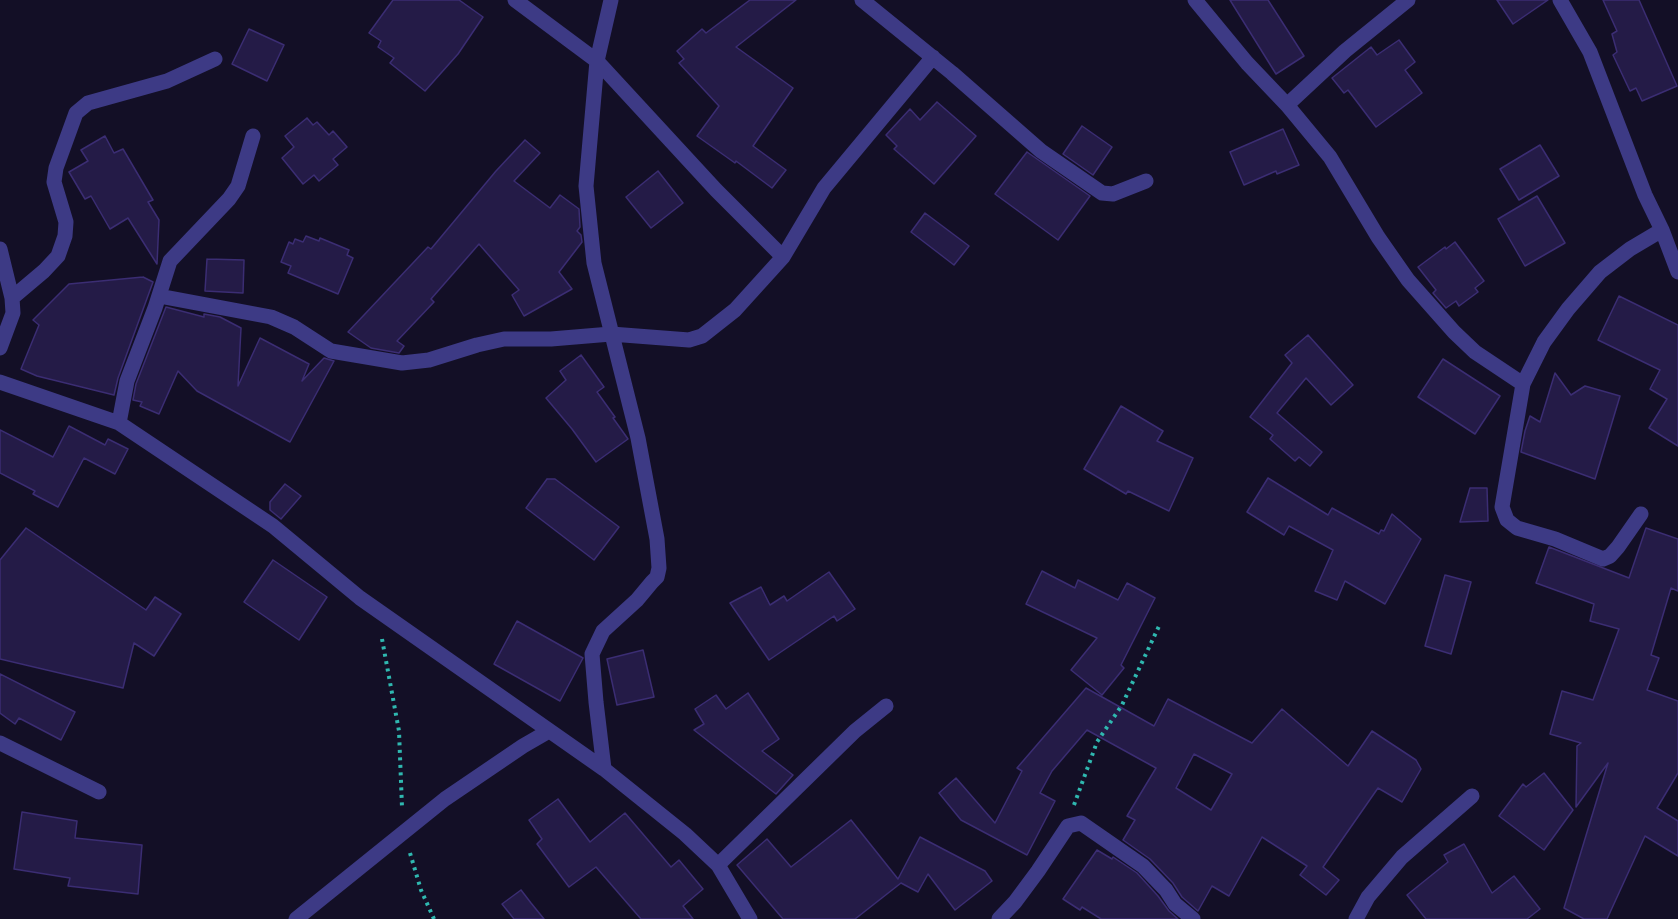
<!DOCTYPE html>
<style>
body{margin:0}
canvas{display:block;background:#130f26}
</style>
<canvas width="1678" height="919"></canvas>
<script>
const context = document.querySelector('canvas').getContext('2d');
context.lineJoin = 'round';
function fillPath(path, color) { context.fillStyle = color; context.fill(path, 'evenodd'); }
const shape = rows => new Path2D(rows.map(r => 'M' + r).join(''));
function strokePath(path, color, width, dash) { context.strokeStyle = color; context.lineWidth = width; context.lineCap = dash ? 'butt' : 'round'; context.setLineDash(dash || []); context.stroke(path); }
const building = shape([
 [393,0,459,0,483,17,458,54,425,91,390,63,394,58,378,47,381,41,369,33,393,0],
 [750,0,796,0,736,47,793,88,753,146,786,170,772,188,736,161,735,163,697,136,719,106,679,63,684,59,677,51,702,29,706,33,750,0],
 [1230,0,1268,0,1304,56,1276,74,1230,0],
 [1497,0,1548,0,1513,24,1497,0],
 [1603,0,1639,0,1677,86,1642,101,1636,88,1630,91,1613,55,1617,52,1612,34,1617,31,1603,0],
 [249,29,284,45,267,81,232,64,249,29],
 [1399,40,1415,62,1405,70,1422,93,1376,127,1348,90,1344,93,1332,78,1371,47,1377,55,1399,40],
 [937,102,976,136,934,184,894,149,897,146,886,135,910,109,920,120,937,102],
 [307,118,313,125,317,122,329,135,333,131,347,147,333,159,338,165,319,181,314,175,303,184,282,158,294,147,285,136,307,118],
 [1082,126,1112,147,1093,175,1063,154,1082,126],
 [1283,129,1299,165,1277,174,1276,171,1244,185,1230,152,1283,129],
 [105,136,114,153,123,149,153,200,148,202,159,220,157,264,128,218,110,229,91,196,85,199,69,172,88,161,81,150,105,136],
 [525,140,540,153,514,181,550,208,560,195,579,209,580,227,577,231,581,235,582,242,559,272,572,289,524,316,512,295,519,290,479,244,431,299,434,302,397,341,404,346,399,353,371,348,348,332,428,247,431,249,496,171,525,140],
 [1540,145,1559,176,1519,200,1500,169,1540,145],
 [1027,152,1090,196,1058,240,995,194,1027,152],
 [658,171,683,203,651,228,626,197,658,171],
 [1537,196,1565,243,1525,266,1498,219,1537,196],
 [925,213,969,246,954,265,911,232,925,213],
 [306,236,319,241,320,238,349,250,347,255,353,258,338,294,288,273,291,266,281,262,289,242,293,244,295,239,303,242,306,236],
 [1455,242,1484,281,1475,288,1478,292,1459,306,1456,301,1446,308,1433,293,1436,290,1418,267,1445,247,1446,249,1455,242],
 [207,259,244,260,243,293,205,291,207,259],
 [143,277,153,282,118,378,114,395,37,376,21,369,39,325,33,320,69,284,143,277],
 [1619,296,1678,325,1678,446,1649,428,1667,399,1650,389,1660,370,1598,340,1619,296],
 [166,307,204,317,204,314,220,317,241,328,238,386,260,338,309,364,302,381,324,358,334,361,290,442,197,391,178,371,159,414,140,406,142,402,133,400,136,384,166,307],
 [1308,335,1353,385,1331,405,1306,378,1277,413,1322,452,1310,466,1299,457,1295,461,1270,439,1273,435,1250,417,1292,363,1285,355,1308,335],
 [581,355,604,387,597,392,615,417,613,418,628,439,596,462,572,429,546,398,566,380,560,371,581,355],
 [1443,359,1500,396,1475,434,1418,397,1443,359],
 [1555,373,1571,395,1585,386,1620,396,1595,479,1521,452,1525,431,1530,416,1540,422,1555,373],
 [1121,406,1163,431,1157,441,1193,458,1169,511,1128,491,1126,494,1084,469,1121,406],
 [69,426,105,445,108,439,128,449,115,474,84,458,58,507,33,494,35,491,0,473,0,430,53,457,69,426],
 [1268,478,1328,515,1332,508,1379,534,1381,530,1384,531,1392,514,1421,539,1385,604,1345,581,1337,600,1315,591,1333,550,1289,526,1284,535,1247,512,1268,478],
 [547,479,555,479,619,527,594,560,526,508,547,479],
 [285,484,301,496,281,519,270,510,270,502,285,484],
 [1470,488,1487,488,1488,521,1460,522,1470,488],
 [26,528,146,610,155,597,181,614,154,656,134,643,123,688,0,659,0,560,26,528],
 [1646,528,1678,539,1678,591,1671,588,1651,655,1659,658,1647,690,1678,701,1678,773,1657,808,1678,821,1678,856,1645,836,1607,919,1584,919,1564,908,1608,763,1576,807,1577,746,1581,743,1550,734,1562,691,1593,700,1619,629,1590,621,1594,604,1536,583,1549,547,1629,578,1646,528],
 [273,560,327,597,299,640,244,602,273,560],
 [1042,571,1075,588,1078,580,1118,600,1127,583,1155,598,1121,665,1124,668,1102,695,1071,670,1097,638,1026,604,1042,571],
 [829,572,855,609,837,621,834,616,769,660,730,603,761,587,770,605,784,596,787,601,829,572],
 [1445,575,1471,582,1451,654,1425,646,1445,575],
 [517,621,583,658,560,701,494,664,517,621],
 [643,650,654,697,617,705,607,659,643,650],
 [0,674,75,712,61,740,19,718,15,724,0,713,0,674],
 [1086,688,1154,726,1168,699,1252,743,1282,709,1348,766,1372,731,1416,760,1421,769,1402,802,1378,788,1323,867,1339,880,1326,895,1300,875,1307,866,1262,837,1229,896,1212,886,1198,911,1182,897,1173,883,1150,859,1123,840,1135,820,1127,816,1156,768,1087,730,1052,771,1040,793,1055,801,1027,855,961,820,939,793,956,778,995,823,1022,771,1017,768,1086,688],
 [1194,754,1232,774,1211,810,1176,788,1194,754],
 [748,693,779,739,762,751,793,775,776,794,694,730,704,724,695,709,716,695,726,709,748,693],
 [1544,773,1573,810,1544,850,1499,816,1523,784,1526,787,1544,773],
 [558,799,590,842,625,813,671,867,679,860,703,889,683,906,693,919,641,919,596,867,569,887,537,844,542,839,529,820,558,799],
 [22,812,77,821,75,838,142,845,138,894,68,886,70,878,14,869,22,812],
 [851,820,898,879,920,837,985,871,992,881,955,910,928,874,918,892,901,883,855,919,783,919,737,865,767,839,791,867,851,820],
 [1464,844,1492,893,1514,876,1540,909,1527,919,1426,919,1407,895,1448,862,1444,855,1464,844],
 [1097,850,1112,859,1113,857,1137,873,1158,896,1169,911,1178,919,1101,919,1082,907,1080,910,1063,899,1097,850],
 [521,890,531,903,544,919,514,919,502,904,521,890]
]);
const path = shape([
 [382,639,399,731,402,807],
 [1074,805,1097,742,1122,705,1160,624],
 [410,853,421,890,434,919]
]);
const minor = shape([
 [515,0,597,61,716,190,783,257],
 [862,0,952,73,1041,151,1102,193,1113,194,1146,181],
 [1195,0,1247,63,1287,105,1330,157,1378,237,1408,280,1454,332,1475,352,1523,384],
 [1560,0,1590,52,1645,195,1662,230,1678,272],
 [1287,105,1345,51,1408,0],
 [0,249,12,298,13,313,0,348],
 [159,296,271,317,294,327,331,351,402,363,429,360,477,345,504,339,551,339,611,334,689,340,702,336,735,310,783,257,824,188,933,57],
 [12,298,44,271,58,256,65,236,66,222,54,182,56,168,76,113,88,103,167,81,215,59],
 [0,382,119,423,273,526,360,598,604,769,685,834,718,865,750,919],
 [119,423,127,381,155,308,170,261,229,199,238,186,253,136],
 [1641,514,1618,547,1610,556,1603,559,1555,539,1517,528,1507,520,1502,507,1523,384,1544,342,1568,309,1600,272,1630,249,1662,230],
 [0,743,99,792],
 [604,769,596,702,592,654,603,631,637,600,652,582,657,577,659,568,657,539,638,438,594,263,586,186,597,61,611,0],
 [718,865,855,731,886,706],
 [296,919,445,799,523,746,549,731],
 [999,919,1015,902,1038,871,1068,826,1081,823,1143,866,1166,890,1175,904,1193,919],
 [1356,919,1368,897,1402,857,1472,796]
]);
fillPath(building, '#241b47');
strokePath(building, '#3b2d73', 1.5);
strokePath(path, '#2fb8b0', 4, [3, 4.5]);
strokePath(minor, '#3d3a85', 15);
</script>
